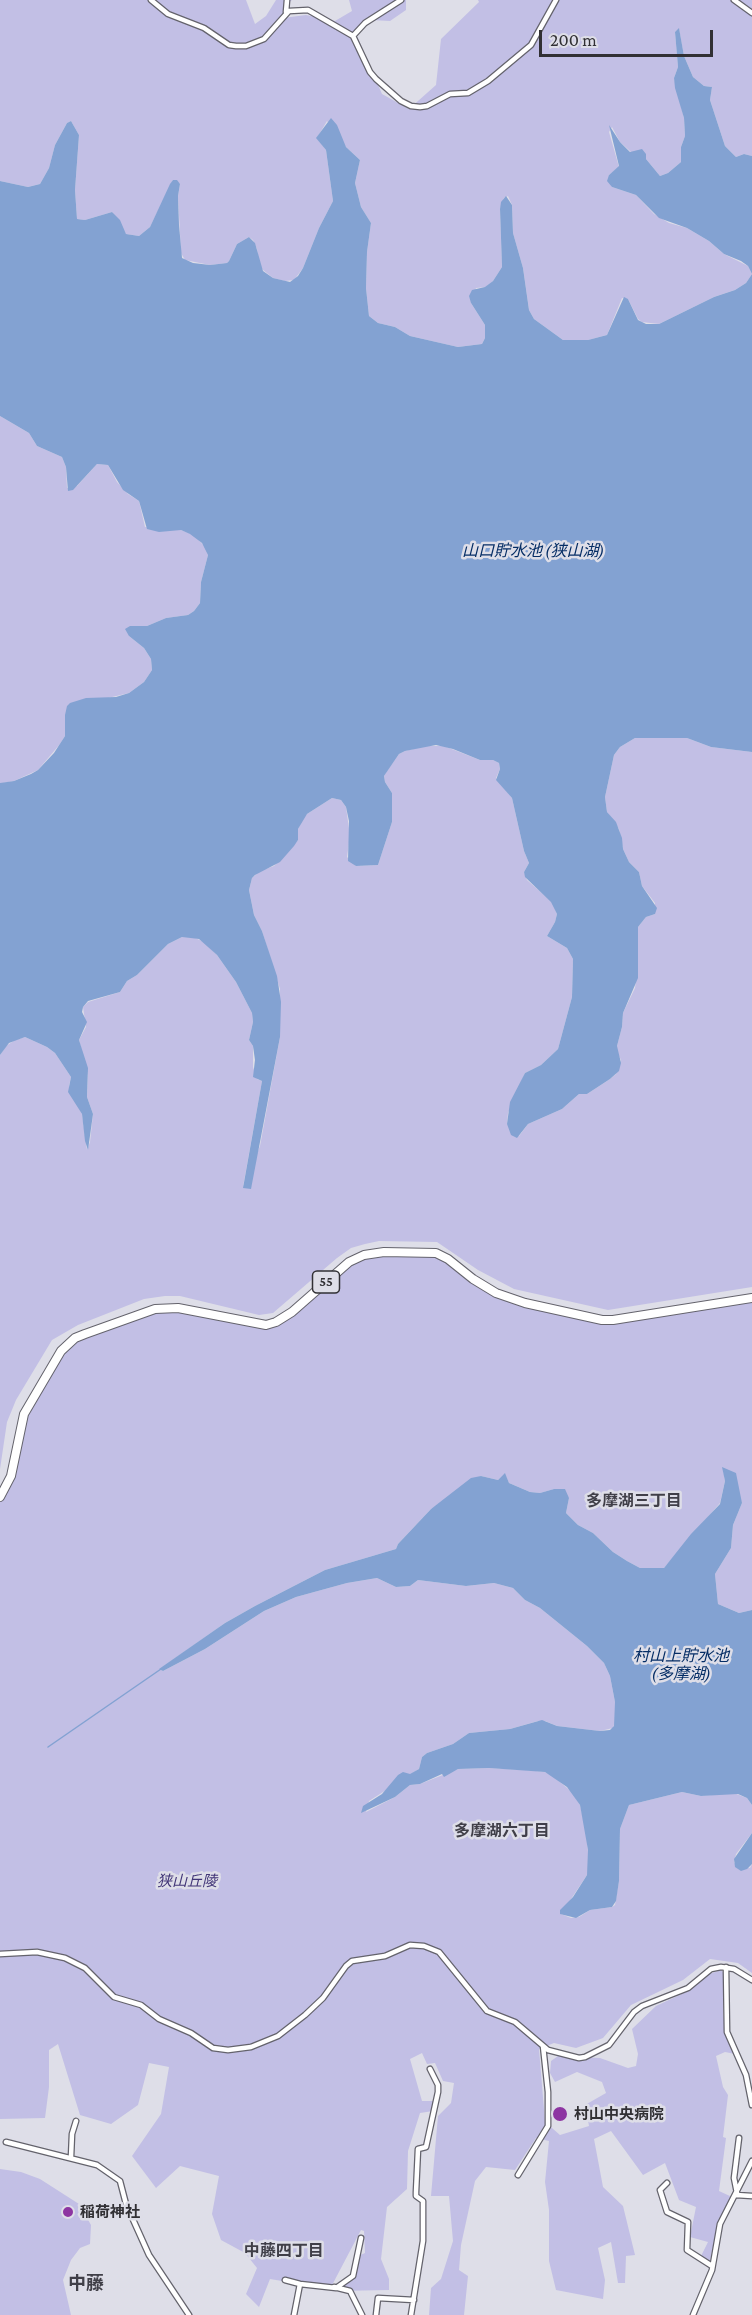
<!DOCTYPE html>
<meta charset="utf-8">
<style>
body{margin:0}
#map{position:relative;width:752px;height:2315px;overflow:hidden;background:#dedee8;font-family:"Crimson Pro",serif}
canvas{display:block}
.scale{position:absolute;left:539px;top:30px;width:174px;height:27px;box-sizing:border-box;border:3px solid #313034;border-top:0;padding-left:8px;font-size:18px;line-height:21px;white-space:nowrap;color:#313034;-webkit-text-stroke:4px #dedee8;paint-order:stroke}
</style>
<div id="map">
<canvas width="752" height="2315"></canvas>
<div class="scale">200 m</div>
</div>
<script>
const context = document.querySelector('canvas').getContext('2d');
context.lineJoin = 'round';
function fillPath(path, color) { context.fillStyle = color; context.fill(path, 'evenodd'); }
const shape = rows => new Path2D(rows.map(r => 'M' + r).join(''));
function strokePath(path, color, width, dash) { context.strokeStyle = color; context.lineWidth = width; context.lineCap = dash ? 'butt' : 'round'; context.setLineDash(dash || []); context.stroke(path); }
function write(font, color, halo, rows, align = 'center') {
  context.font = font + ' "Crimson Pro","Noto Sans JP",serif'; context.lineWidth = 5; context.setLineDash([]); context.textBaseline = 'middle'; context.strokeStyle = halo; context.fillStyle = color; for (const [text, x, y, turn = 0] of rows) {
    context.save(); context.translate(x, y); context.rotate((+turn || 0) * Math.PI / 180); context.textAlign = isNaN(turn) ? turn : align; if (halo) context.strokeText(text, 0, 0); context.fillText(text, 0, 0); context.restore();
  }
}
const green = shape([
 [0,0,246,0,255,24,266,16,276,0,292,0,283,7,283,18,306,15,335,21,352,11,349,0,406,0,406,10,390,21,371,20,356,34,382,94,409,109,436,85,441,39,479,2,478,0,752,0,752,156,744,154,736,157,725,146,710,100,712,87,704,86,693,77,684,56,679,29,675,32,678,67,674,78,684,118,685,136,681,147,681,162,668,173,660,176,646,159,631,152,620,142,612,127,609,132,619,167,609,175,612,187,636,195,654,214,669,223,687,228,709,241,724,254,748,266,752,274,746,283,735,290,714,297,659,324,642,322,638,319,628,299,622,298,607,335,588,340,563,340,534,319,529,310,523,268,513,233,512,205,508,196,504,198,500,209,502,267,493,281,486,287,476,288,471,303,485,325,485,338,482,344,458,347,410,336,395,327,378,323,369,316,366,288,367,252,371,223,361,207,355,183,360,160,346,147,327,121,317,138,326,150,333,201,319,228,303,268,294,280,285,281,273,278,263,270,259,264,257,249,253,240,249,237,237,244,229,261,227,263,210,265,185,260,181,253,178,196,180,184,173,180,150,227,139,236,126,234,112,212,85,220,77,219,75,190,79,135,71,121,67,123,55,145,49,168,40,184,28,187,0,181],
 [0,416,29,433,37,446,62,457,66,467,67,488,77,486,97,464,108,465,117,482,128,494,139,501,145,527,181,530,194,535,207,549,208,555,201,582,200,603,194,611,188,615,166,618,147,626,130,626,129,636,144,648,151,659,152,670,144,682,129,693,108,698,66,728,65,736,60,744,38,770,14,781,3,783,0,783],
 [635,738,687,738,711,747,752,752,752,1287,608,1310,514,1289,478,1270,437,1242,379,1241,365,1244,351,1248,337,1258,273,1313,259,1315,180,1296,165,1296,144,1299,78,1325,52,1340,16,1400,7,1422,0,1469,0,1055,6,1046,15,1040,25,1037,47,1047,55,1053,71,1077,69,1086,82,1114,87,1150,90,1142,93,1114,87,1097,88,1075,79,1040,86,1027,83,1007,88,1002,120,992,127,981,137,975,168,944,182,937,191,936,204,942,217,955,236,982,252,1013,253,1022,249,1040,253,1046,253,1067,257,1079,262,1081,243,1187,260,1146,280,1037,280,989,262,931,254,915,249,890,252,878,260,871,274,866,298,840,298,829,304,816,332,798,341,800,346,807,350,836,347,857,356,866,378,865,392,822,392,793,385,782,384,776,387,771,399,754,405,751,425,746,444,746,480,760,493,760,499,763,500,769,496,778,512,798,524,851,529,863,524,872,527,880,552,902,557,914,555,922,547,936,567,948,573,959,572,997,558,1049,541,1065,525,1073,508,1113,507,1124,519,1136,528,1124,562,1109,579,1094,587,1094,610,1079,616,1074,621,1060,617,1052,617,1046,622,1027,623,1013,635,988,638,966,638,927,646,917,655,914,655,903,642,886,639,872,629,862,623,849,619,829,607,812,605,797,614,755,620,747],
 [436,1253,496,1293,602,1320,752,1298,752,1610,739,1613,718,1604,715,1574,731,1548,733,1525,742,1503,723,1468,725,1481,720,1503,664,1568,640,1568,627,1561,613,1552,593,1533,578,1525,566,1513,569,1498,554,1489,540,1493,530,1492,509,1483,505,1474,498,1480,481,1476,431,1509,398,1544,396,1549,325,1570,255,1606,225,1623,160,1669,163,1671,205,1649,264,1611,296,1597,347,1583,377,1578,396,1587,410,1586,418,1580,466,1586,494,1583,513,1588,525,1600,540,1608,587,1646,604,1663,610,1676,615,1702,616,1720,613,1728,600,1731,557,1726,545,1721,538,1721,510,1729,469,1733,453,1744,427,1753,422,1757,419,1769,369,1801,366,1812,395,1797,410,1785,420,1784,458,1769,489,1768,526,1770,545,1772,553,1776,573,1793,580,1805,587,1836,589,1868,587,1875,561,1914,571,1918,579,1917,590,1910,612,1907,615,1905,619,1881,620,1829,629,1805,682,1792,701,1796,734,1793,747,1798,752,1805,752,1833,736,1854,734,1863,750,1868,752,1864,752,1973,738,1963,710,1959,683,1980,631,2005,603,2038,576,2048,554,2043,539,2049,545,2122,560,2135,589,2126,585,2105,606,2093,602,2082,577,2072,555,2082,550,2073,551,2061,558,2056,600,2058,628,2068,636,2066,638,2054,632,2029,656,2006,686,1992,709,1974,721,1970,724,1973,723,2013,726,2036,735,2054,725,2052,716,2056,723,2087,728,2095,723,2137,726,2138,719,2191,732,2197,718,2223,710,2261,701,2256,708,2242,690,2237,696,2207,679,2200,665,2163,643,2175,611,2131,594,2139,603,2187,623,2206,635,2255,626,2256,625,2283,618,2283,611,2242,598,2248,605,2280,603,2299,556,2290,549,2261,549,2210,545,2182,549,2141,536,2138,515,2170,486,2167,475,2181,461,2245,459,2270,468,2276,464,2315,429,2315,431,2288,441,2279,453,2241,449,2196,431,2196,438,2116,451,2103,454,2083,443,2081,435,2063,427,2064,422,2053,410,2059,422,2101,435,2101,433,2111,420,2113,408,2151,407,2189,387,2207,381,2259,389,2279,389,2290,337,2291,357,2274,358,2256,365,2253,364,2231,361,2230,330,2289,270,2279,259,2307,246,2294,257,2268,245,2253,221,2240,212,2214,219,2176,180,2166,156,2188,132,2156,161,2114,169,2067,149,2063,138,2105,111,2124,80,2115,58,2044,49,2050,49,2087,45,2118,0,2119,0,1497,5,1491,22,1421,57,1357,75,1338,161,1308,251,1323,276,1322,364,1255],
 [0,2169,21,2172,40,2179,79,2204,91,2225,90,2244,80,2248,71,2260,63,2280,71,2315,0,2315]
]);
const water = shape([
 [679,28,684,56,693,77,704,86,712,87,710,100,725,146,736,157,744,154,752,156,752,274,748,266,741,261,724,254,709,241,687,228,659,218,636,195,612,187,607,181,609,175,619,166,609,125,620,142,630,152,642,149,646,154,646,159,660,176,668,173,681,162,681,147,685,136,684,118,675,88,674,78,678,67,675,32],
 [331,118,337,125,346,147,360,160,355,183,361,207,371,223,367,252,366,288,369,316,378,323,395,327,410,336,458,347,482,344,485,338,485,325,471,303,469,296,472,290,485,287,493,281,502,267,500,209,501,202,506,196,512,205,513,233,523,268,529,310,534,319,563,340,588,340,607,335,624,297,628,299,638,320,646,324,659,324,714,297,735,290,746,283,752,274,752,752,711,747,687,738,635,738,620,747,614,755,605,797,607,812,616,822,622,838,623,849,629,862,639,872,642,886,657,908,655,914,646,917,638,927,638,978,623,1013,622,1027,617,1046,621,1063,619,1071,610,1079,587,1094,579,1094,562,1109,528,1124,517,1138,511,1135,507,1124,510,1102,525,1073,541,1065,558,1049,572,997,573,959,567,948,547,936,555,922,557,914,551,902,525,877,524,872,529,863,524,851,512,798,496,780,500,769,499,763,493,760,480,760,453,749,436,745,405,751,399,754,384,776,385,782,392,793,392,822,378,865,356,866,348,861,349,821,346,807,341,800,332,798,307,814,298,829,298,840,294,846,280,862,255,875,252,878,249,890,254,915,262,931,277,976,281,1002,280,1037,251,1189,243,1188,262,1081,253,1077,255,1060,253,1046,249,1040,253,1022,252,1013,236,982,217,955,199,939,182,937,168,944,137,975,127,981,120,992,88,1001,83,1007,82,1012,87,1022,79,1040,88,1068,87,1097,93,1114,88,1150,85,1141,82,1114,68,1092,71,1077,55,1053,47,1047,25,1037,9,1043,0,1055,0,783,14,781,31,774,38,770,54,753,65,736,65,715,67,706,70,703,86,698,116,697,129,693,144,682,152,670,151,659,144,648,129,636,125,629,130,626,147,626,166,618,188,615,194,611,200,603,201,582,208,555,202,543,190,534,181,530,159,532,147,529,139,501,123,490,108,465,97,464,73,490,68,491,66,467,62,457,37,446,29,433,0,416,0,181,28,187,40,184,49,168,55,145,67,123,71,121,79,135,75,190,77,219,85,220,112,212,120,220,126,234,139,236,150,227,170,184,173,180,177,180,180,184,178,196,179,225,182,258,193,263,210,265,227,263,229,261,237,244,249,237,255,243,263,271,273,278,290,282,298,276,303,268,319,228,333,201,326,150,316,138],
 [722,1467,736,1473,742,1503,733,1525,731,1548,715,1574,718,1604,739,1613,752,1610,752,1805,747,1798,738,1794,701,1796,682,1792,629,1805,620,1829,619,1881,616,1901,612,1907,590,1910,576,1918,560,1914,560,1910,573,1897,587,1875,588,1850,580,1805,567,1787,545,1772,489,1768,458,1769,444,1777,442,1774,420,1784,410,1785,395,1797,361,1813,363,1806,382,1794,398,1775,403,1772,410,1774,419,1769,422,1757,427,1753,453,1744,469,1733,510,1729,542,1720,557,1726,600,1731,610,1730,614,1726,615,1702,610,1676,604,1663,587,1646,540,1608,525,1600,513,1588,494,1583,466,1586,418,1580,410,1586,396,1587,377,1578,347,1583,296,1597,264,1611,205,1649,163,1671,159,1669,225,1623,255,1606,325,1570,396,1549,398,1544,431,1509,471,1478,481,1476,498,1480,505,1473,509,1483,530,1492,540,1493,554,1489,565,1489,569,1498,566,1513,578,1525,593,1533,613,1552,627,1561,640,1568,664,1568,691,1534,720,1504,725,1481],
 [752,1833,752,1864,747,1869,741,1871,735,1867,734,1859]
]);
const stream = shape([
 [48,1747,161,1669]
]);
const street = shape([
 [151,0,168,14,204,28,229,45,236,46,246,46,264,39,289,11,308,10,353,36,370,72,376,79,401,101,411,106,420,107,427,106,450,94,468,93,488,81,531,45,556,0],
 [734,0,752,13],
 [286,12,287,0],
 [353,36,365,23,401,0],
 [0,1954,37,1952,65,1958,85,1968,114,1997,141,2005,159,2019,191,2033,213,2048,228,2050,251,2047,278,2036,305,2015,323,1998,346,1966,352,1961,385,1956,410,1945,424,1946,439,1952,487,2011,515,2022,548,2050,579,2058,585,2057,609,2045,634,2012,642,2006,688,1988,711,1969,721,1967,734,1969,752,1980],
 [726,1967,727,2032,746,2075,752,2105],
 [6,2142,97,2165,120,2181,126,2204,149,2255,189,2315],
 [71,2157,72,2134,76,2121],
 [518,2175,548,2126,548,2092,543,2046],
 [667,2183,660,2190,667,2212,688,2222,687,2250,712,2266],
 [737,2193,734,2178,739,2138],
 [736,2195,752,2196],
 [285,2280,300,2284,336,2288,353,2276,361,2238],
 [334,2287,350,2291,362,2315],
 [294,2315,300,2284],
 [376,2315,378,2298,414,2300],
 [411,2315,423,2241,423,2201,416,2196,416,2192,418,2149,426,2147,438,2092,438,2085,430,2069],
 [693,2315,712,2270,720,2224,752,2161]
]);
const primary = shape([
 [0,1497,11,1476,24,1414,61,1351,75,1338,85,1334,155,1309,178,1308,266,1325,276,1322,292,1312,349,1262,364,1255,384,1252,436,1253,448,1259,473,1279,496,1293,525,1303,602,1320,613,1320,752,1298]
]);
const markers = [
 [560,2114,8,"#8d35a2"],
 [68,2212,6,"#8d35a2"]
];
const shields = [
 [326,1282,27]
];
const shieldNames = [
 ["55",326,1282]
];
const parkNames = [
 ["狭山丘陵",187,1881]
];
const poiNames = [
 ["村山中央病院",574,2114],
 ["稲荷神社",80,2212]
];
const waterNames = [
 ["山口貯水池 (狭山湖)",533,551],
 ["村山上貯水池",681,1656],
 ["(多摩湖)",681,1674]
];
const neighbourhoodNames = [
 ["多摩湖三丁目",634,1501],
 ["多摩湖六丁目",502,1831],
 ["中藤四丁目",284,2251]
];
const quarterNames = [
 ["中藤",86,2283]
];
fillPath(green, '#c2bfe5');
fillPath(water, '#83a2d2');
strokePath(stream, '#83a2d2', 1.5);
strokePath(street, '#64636c', 7);
strokePath(primary, '#64636c', 10);
strokePath(street, '#fff', 4.5);
strokePath(primary, '#fff', 8);
for (const [x, y, r, color] of markers) { const dot = new Path2D(); dot.arc(x, y, r, 0, 2 * Math.PI); context.fillStyle = color; context.fill(dot); strokePath(dot, '#dedee8', 2); }
for (const [x, y, w] of shields) { const box = new Path2D(); box.roundRect(x - w / 2, y - 11, w, 22, 4.5); context.fillStyle = '#dedee8'; context.fill(box); strokePath(box, '#313034', 1.5); }
write('bold 14px', '#313034', null, shieldNames);
write('italic 15px', '#413577', '#dedee8', parkNames);
write('bold 15px', '#313034', '#dedee8', poiNames, 'left');
write('italic 16px', '#052d65', '#dedee8', waterNames);
write('bold 16px', '#403f48', '#dedee8', neighbourhoodNames);
write('bold 18px', '#403f48', '#dedee8', quarterNames);
</script>
